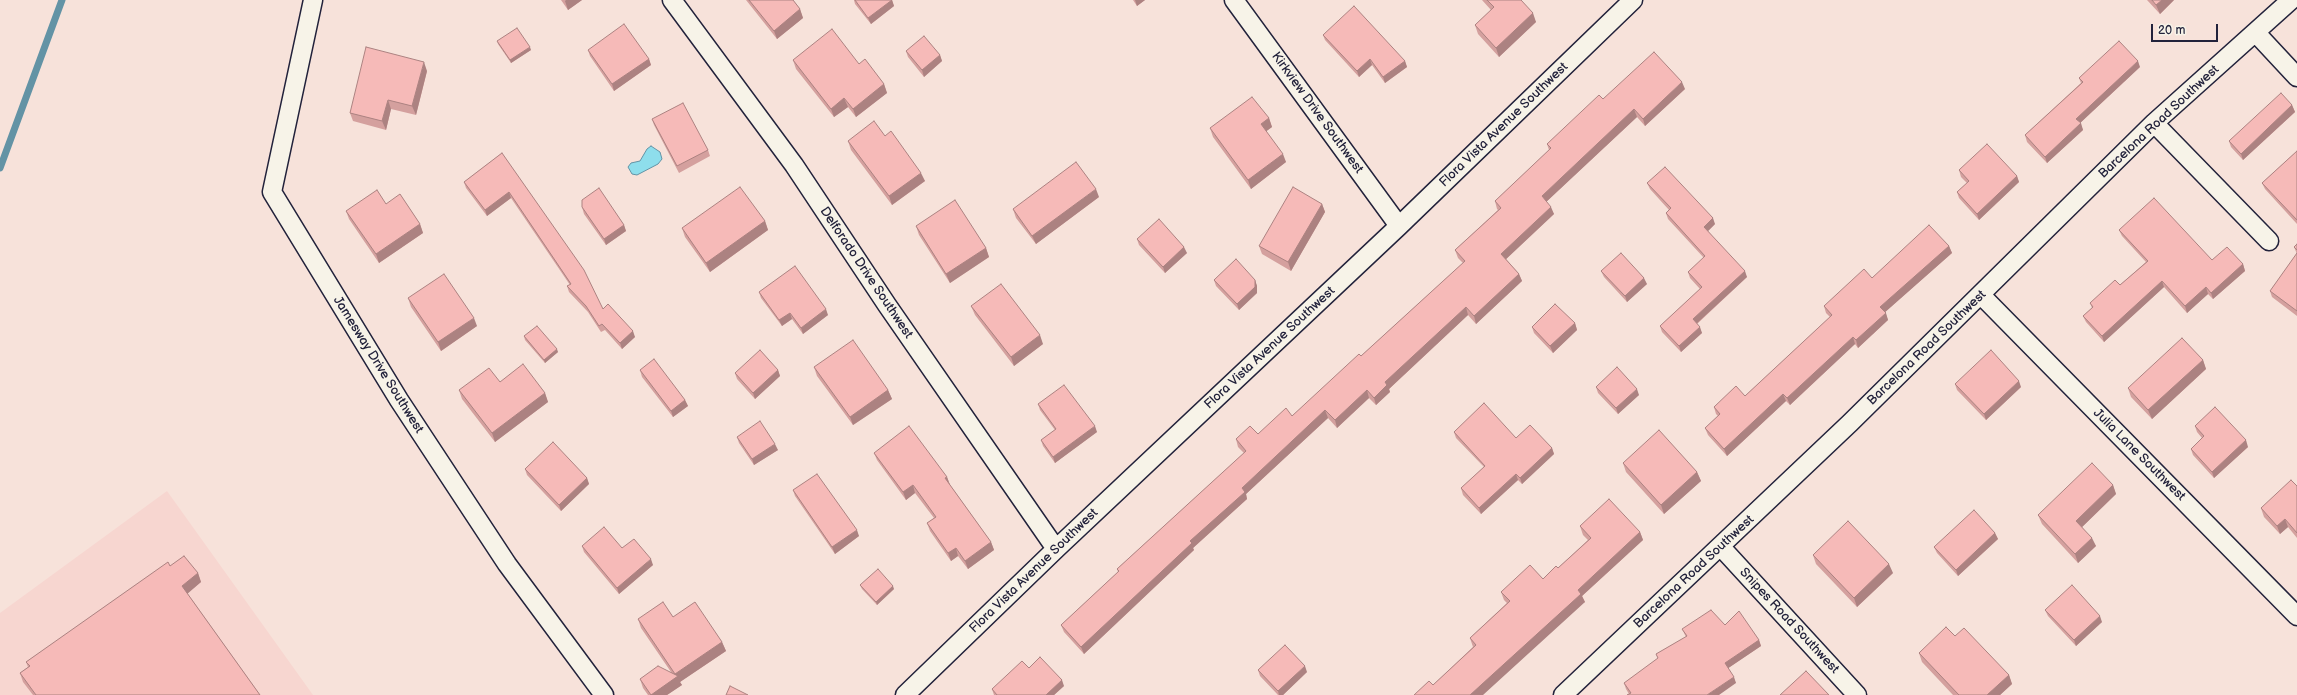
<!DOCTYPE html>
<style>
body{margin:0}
#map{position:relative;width:2297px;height:695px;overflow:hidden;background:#f7e2da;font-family:"Balsamiq Sans",sans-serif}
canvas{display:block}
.scale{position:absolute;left:2151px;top:24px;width:67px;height:18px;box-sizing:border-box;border:2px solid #22223b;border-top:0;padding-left:5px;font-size:12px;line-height:14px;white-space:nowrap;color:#22223b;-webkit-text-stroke:3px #f7f3e8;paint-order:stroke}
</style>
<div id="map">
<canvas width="2297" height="695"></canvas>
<div class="scale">20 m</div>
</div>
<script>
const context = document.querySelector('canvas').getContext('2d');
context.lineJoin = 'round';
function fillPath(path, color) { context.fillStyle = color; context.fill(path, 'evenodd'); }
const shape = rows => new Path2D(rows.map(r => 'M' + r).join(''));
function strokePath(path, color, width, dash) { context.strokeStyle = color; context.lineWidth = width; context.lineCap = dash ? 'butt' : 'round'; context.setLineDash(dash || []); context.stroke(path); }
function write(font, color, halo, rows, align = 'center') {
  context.font = font + ' "Balsamiq Sans",sans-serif'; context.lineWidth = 4; context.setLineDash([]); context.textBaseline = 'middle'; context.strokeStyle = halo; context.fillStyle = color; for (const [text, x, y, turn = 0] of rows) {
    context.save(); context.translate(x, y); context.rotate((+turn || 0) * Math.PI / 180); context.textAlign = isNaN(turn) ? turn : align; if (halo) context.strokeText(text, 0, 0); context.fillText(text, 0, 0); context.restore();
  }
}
const built = shape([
 [167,491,313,695,0,695,0,613]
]);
const water = shape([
 [651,146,660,152,662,159,658,164,637,175,632,174,628,167,631,163,640,161,647,149,651,146]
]);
const stream = shape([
 [0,168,62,0]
]);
const minor = shape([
 [313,0,272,192,399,400,507,564,604,695],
 [672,0,794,165,887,305,1056,549],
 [1234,0,1399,226],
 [2256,33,2297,77],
 [2154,123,2269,241],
 [1981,295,2297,616],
 [1721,547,1857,695],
 [905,695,1056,549,1399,226,1633,0],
 [1563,695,1850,423,2154,123,2291,0]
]);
const wall = shape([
 [561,0,582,0,568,10],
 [746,0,793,0,800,9,803,18,777,39],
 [854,0,892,0,894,6,871,24,855,4],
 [1133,0,1145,0,1137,6],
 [1482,0,1521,0,1536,22,1499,57,1478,34,1475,25,1491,10],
 [2147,0,2174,0,2160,14],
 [1323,35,1405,61,1407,67,1385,83,1372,65,1359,77,1325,40],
 [497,41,531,50,511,63,498,44],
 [588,50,649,59,651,65,614,91,590,56],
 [906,51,940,55,942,61,924,77,908,57],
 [793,60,859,64,884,84,887,93,856,117,848,107,834,117,796,69],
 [2140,67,2080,123,2083,130,2047,163,2027,142,2025,135,2081,83,2079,78],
 [427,71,416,115,391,109,386,130,353,121,350,113],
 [1685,89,1645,126,1637,117,1546,202,1554,214,1506,259,1519,274,1522,281,1476,324,1468,315,1389,389,1390,392,1376,405,1369,398,1337,428,1328,418,1246,494,1247,499,1193,548,1194,550,1084,654,1064,632,1061,625,1118,572,1117,569,1244,453,1238,447,1236,439,1258,434,1292,416,1361,356,1463,263,1458,258,1455,250,1498,210,1497,209,1495,201,1549,150,1547,144,1603,99],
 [2292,105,2295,112,2243,160,2231,147,2229,141],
 [1269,118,1272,127,1266,131,1286,162,1251,189,1213,137,1210,128],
 [652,119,708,150,710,156,679,173,654,125],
 [885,136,925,181,892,205,851,150,848,141],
 [2297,151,2297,224,2265,189,2262,183],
 [502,153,603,309,635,337,622,349,605,330,601,332,588,312,569,292,567,286,570,285,511,198,487,216,466,188,464,182],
 [1959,170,2017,176,2019,182,1979,220,1959,198,1957,192,1967,183,1961,177],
 [1647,183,1715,224,1708,231,1747,277,1697,324,1702,333,1681,352,1662,332,1660,326,1700,289,1690,278,1688,272,1704,258,1668,219,1666,213,1669,210,1650,189],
 [1099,197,1036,244,1016,218,1013,209],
 [386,204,420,224,423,233,379,263,349,219,346,211],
 [1322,204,1325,212,1291,271,1262,254,1259,246],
 [582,207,624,225,626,231,606,245,584,214],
 [765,221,768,230,710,272,685,237,682,228],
 [916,226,986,248,989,257,950,283,919,235],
 [2119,230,2212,260,2243,264,2245,271,2213,299,2208,294,2187,313,2164,287,2104,342,2086,322,2083,316,2092,308,2090,303,2120,285,2146,262,2122,236],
 [1137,239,1187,253,1165,273,1139,245],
 [2297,244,2297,316,2272,297,2270,291,2297,254,2294,247],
 [1949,246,1952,253,1885,312,1888,320,1858,348,1855,344,1790,405,1786,401,1727,456,1708,435,1705,428,1718,416,1716,414,1714,407,1745,396,1830,317,1826,313,1824,306,1872,278],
 [1601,271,1647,284,1627,302,1604,277],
 [1214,280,1255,280,1257,286,1257,293,1239,310,1216,286],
 [759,292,828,315,803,334,792,319,782,326,761,298],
 [408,298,477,326,441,351,411,307],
 [971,306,1043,344,1014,366,975,315],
 [1575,323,1577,330,1553,353,1534,333,1532,327],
 [524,336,558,352,545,363,525,340],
 [2203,360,2206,369,2152,419,2131,397,2128,388],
 [814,367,888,390,892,399,853,425,817,376],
 [640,370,685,400,688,406,673,417,642,377],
 [778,370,780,376,755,399,737,379,735,373],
 [500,382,545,393,548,402,495,442,462,399,459,390],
 [1955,384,2021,387,1986,420,1957,390],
 [1596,387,1639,395,1618,414,1598,393],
 [1038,404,1097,432,1055,463,1043,446,1041,440,1055,430,1040,410],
 [2195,426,2248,447,2214,478,2193,455,2191,449,2202,438,2197,432],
 [1454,432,1516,438,1552,448,1554,454,1522,484,1518,480,1481,514,1463,495,1461,488,1484,467,1456,438],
 [737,437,778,450,754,465,739,443],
 [874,453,947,477,950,485,991,542,994,550,968,569,958,556,951,561,930,531,927,523,934,518,915,493,906,500,877,460],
 [1623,463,1697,472,1701,481,1664,514,1626,472],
 [525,469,587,478,589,484,561,511,527,475],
 [2113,485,2116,494,2082,527,2096,546,2078,563,2042,524,2038,515],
 [2297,486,2297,538,2288,527,2280,534,2264,517,2261,508],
 [793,490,859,536,835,554,795,496],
 [1580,526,1640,532,1643,540,1582,596,1585,602,1433,685,1473,647,1470,638,1507,603,1504,600,1501,592,1543,579,1558,568,1588,540,1583,535],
 [1995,533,1998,539,1958,576,1937,553,1934,547],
 [582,546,622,548,653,565,619,594,584,552],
 [1813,555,1893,573,1857,607,1816,564],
 [170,566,198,573,201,582,187,593,260,695,33,695,23,682,20,673,28,667,26,662],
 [860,585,894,589,877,605,862,589],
 [2045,610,2102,622,2076,646,2048,616],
 [673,617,722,642,726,651,680,682,682,685,667,695,648,695,643,688,640,679,671,672,641,628,638,619],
 [1725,625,1759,640,1761,646,1728,668,1736,683,1629,694,1626,689,1624,683,1658,659,1656,654,1686,637,1682,629],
 [1955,636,2009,675,2012,684,2000,695,1953,695,1922,662,1919,653],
 [1029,668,1064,686,1054,695,994,695,992,689],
 [1258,670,1307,672,1283,695,1278,695,1260,676]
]);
const shadedWall = shape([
 [566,0,582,0,568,10,565,1],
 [892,0,894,6,871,24,868,18],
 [1135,0,1145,0,1137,6],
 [2162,0,2174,0,2160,14,2156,5],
 [800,9,803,18,777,39,774,31],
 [1533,13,1536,22,1499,57,1496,48],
 [530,47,531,50,511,63,510,60],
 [940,55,942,61,924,77,922,70],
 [649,59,651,65,614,91,612,84],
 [1370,59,1372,65,1359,77,1357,71],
 [1405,61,1407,67,1385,83,1383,77],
 [2138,61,2140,67,2078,125,2076,119],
 [424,62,427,71,416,115,412,106],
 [1682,82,1685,89,1645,126,1643,119],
 [884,84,887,93,856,117,853,109],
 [844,98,848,107,834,117,831,109],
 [388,100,391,109,386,130,382,121],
 [2292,105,2295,112,2243,160,2241,154],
 [1634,109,1637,117,1544,204,1542,196],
 [1269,118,1272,127,1264,133,1261,124],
 [2081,123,2083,130,2047,163,2045,157],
 [1283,154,1286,162,1251,189,1248,180],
 [921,173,925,181,892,205,889,196],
 [2017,176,2019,182,1979,220,1977,214],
 [1096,189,1099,197,1036,244,1032,236],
 [509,192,511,198,487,216,485,210],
 [1322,204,1325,212,1291,271,1288,262],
 [1551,207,1554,214,1503,262,1501,254],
 [1713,218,1715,224,1706,233,1704,227],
 [765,221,768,230,710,272,706,263],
 [420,224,423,233,379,263,376,254],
 [624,225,626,231,606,245,604,239],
 [1949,246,1952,253,1883,314,1880,307],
 [1184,247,1187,253,1165,273,1163,267],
 [986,248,989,257,950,283,946,274],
 [2243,264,2245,271,2213,299,2211,293],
 [1745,271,1747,277,1695,325,1693,319],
 [1519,274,1522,281,1476,324,1474,316],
 [1644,278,1647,284,1627,302,1625,296],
 [1255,280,1257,286,1257,293,1239,310,1237,304],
 [2162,281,2164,287,2104,342,2102,336],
 [2206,287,2208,294,2187,313,2185,306],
 [1466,307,1468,315,1389,389,1390,392,1376,405,1374,398,1385,382],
 [826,309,828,315,803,334,801,328],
 [790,313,792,319,782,326,779,320],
 [1886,313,1888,320,1858,348,1856,340],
 [474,318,477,326,441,351,438,342],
 [1575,323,1577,330,1553,353,1550,346],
 [1700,327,1702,333,1681,352,1679,346],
 [633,331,635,337,622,349,620,343],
 [1040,335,1043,344,1014,366,1011,357],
 [1853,337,1855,344,1790,405,1787,398],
 [557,349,558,352,545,363,544,360],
 [2203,360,2206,369,2152,419,2148,410],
 [778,370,780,376,755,399,753,393],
 [2019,381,2021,387,1986,420,1984,414],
 [1637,389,1639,395,1618,414,1616,408],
 [888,390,892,399,853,425,850,417],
 [1367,390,1369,398,1337,428,1335,420],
 [545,393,548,402,495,442,492,433],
 [1783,394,1786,401,1727,456,1724,449],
 [685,400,688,406,673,417,671,411],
 [1325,410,1328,418,1246,494,1247,499,1193,548,1194,550,1084,654,1081,647,1190,541,1242,488],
 [1095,426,1097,432,1055,463,1053,457],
 [2246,440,2248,447,2214,478,2212,472],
 [775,444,778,450,754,465,752,459],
 [1552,448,1554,454,1522,484,1520,478],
 [1697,472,1701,481,1664,514,1661,505],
 [1516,474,1518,480,1481,514,1479,508],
 [947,477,950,485,948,486,945,478],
 [587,478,589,484,561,511,559,505],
 [913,485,915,493,906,500,903,492],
 [2113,485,2116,494,2079,530,2076,521],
 [2285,519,2288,527,2280,534,2277,526],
 [857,530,859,536,835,554,832,547],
 [1640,532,1643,540,1582,596,1585,602,1483,695,1470,695,1578,590],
 [1995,533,1998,539,1958,576,1956,570],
 [2092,538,2096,546,2078,563,2075,554],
 [991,542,994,550,968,569,965,561],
 [956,548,958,556,951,561,948,553],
 [651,559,653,565,619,594,617,588],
 [1889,564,1893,573,1857,607,1854,598],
 [198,573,201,582,186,595,182,586],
 [893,586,894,589,877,605,876,602],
 [2100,616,2102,622,2076,646,2074,640],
 [1759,640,1761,646,1727,669,1725,663],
 [722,642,726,651,680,682,682,685,667,695,651,695,675,674],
 [1305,666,1307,672,1283,695,1279,695,1278,691],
 [2009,675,2012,684,2000,695,1987,695],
 [1734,677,1736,683,1719,695,1707,695],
 [1062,680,1064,686,1054,695,1046,695]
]);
const building = shape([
 [749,0,793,0,800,9,774,31,749,0],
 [855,0,892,0,868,18,855,0],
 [1487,0,1521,0,1533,13,1496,48,1475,25,1494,7,1487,0],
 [2152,0,2162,0,2156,5,2152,0],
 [1354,6,1405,61,1383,77,1370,59,1357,71,1323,35,1354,6],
 [624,24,649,59,612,84,588,50,624,24],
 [517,28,530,47,510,60,497,41,517,28],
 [832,29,859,64,865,59,884,84,853,109,844,98,831,109,793,60,832,29],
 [924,36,940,55,922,70,906,51,924,36],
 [2119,41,2138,61,2076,119,2081,123,2045,157,2025,135,2083,82,2079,78,2119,41],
 [366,47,424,62,412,106,388,100,382,121,350,113,366,47],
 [1654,52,1682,82,1643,119,1634,109,1542,196,1551,207,1501,254,1519,274,1474,316,1466,307,1385,382,1387,385,1374,398,1367,390,1335,420,1325,410,1242,488,1245,492,1190,541,1192,543,1081,647,1061,625,1119,571,1117,569,1246,451,1236,439,1250,426,1258,434,1286,408,1292,416,1359,354,1361,356,1465,261,1455,250,1501,208,1495,201,1551,148,1547,144,1599,95,1603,99,1654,52],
 [2281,93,2292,105,2241,154,2229,141,2281,93],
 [1252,97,1269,118,1261,124,1283,154,1248,180,1210,128,1252,97],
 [683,103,708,150,677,166,652,119,683,103],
 [874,121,885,136,891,131,921,173,889,196,848,141,874,121],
 [1987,144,2017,176,1977,214,1957,192,1969,181,1959,170,1987,144],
 [2297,151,2297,220,2262,183,2297,151],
 [502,153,584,270,603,309,608,304,633,331,620,343,602,324,599,326,586,306,567,286,571,284,509,192,485,210,464,182,502,153],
 [1076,162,1096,189,1032,236,1013,209,1076,162],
 [1665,167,1713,218,1704,227,1745,271,1693,319,1700,327,1679,346,1660,326,1702,287,1688,272,1705,256,1666,213,1671,208,1647,183,1665,167],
 [740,187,765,221,706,263,682,228,740,187],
 [1293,187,1322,204,1288,262,1259,246,1293,187],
 [599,188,624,225,604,239,582,207,582,200,599,188],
 [377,190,386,204,400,194,420,224,376,254,346,211,377,190],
 [2154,198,2212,260,2227,247,2243,264,2211,293,2206,287,2185,306,2162,281,2102,336,2083,316,2093,307,2090,303,2115,280,2120,285,2148,261,2119,230,2154,198],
 [955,200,986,248,946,274,916,226,955,200],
 [1159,219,1184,247,1163,267,1137,239,1159,219],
 [1929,225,1949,246,1880,307,1886,313,1856,340,1853,337,1787,398,1783,394,1724,449,1705,428,1720,414,1714,407,1736,386,1745,396,1832,315,1824,306,1864,269,1872,278,1929,225],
 [2297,244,2297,250,2294,247,2297,244],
 [1621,253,1644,278,1625,296,1601,271,1621,253],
 [2297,253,2297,311,2270,291,2297,253],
 [1236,259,1255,280,1255,287,1237,304,1214,280,1236,259],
 [795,266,826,309,801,328,790,313,779,320,759,292,795,266],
 [444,274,474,318,438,342,408,298,444,274],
 [1001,284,1040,335,1011,357,971,306,1001,284],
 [1555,304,1575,323,1550,346,1532,327,1555,304],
 [537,326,557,349,544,360,524,336,537,326],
 [2182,338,2203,360,2148,410,2128,388,2182,338],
 [853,340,888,390,850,417,814,367,853,340],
 [760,350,778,370,753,393,735,373,760,350],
 [1991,350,2019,381,1984,414,1955,384,1991,350],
 [654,359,685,400,671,411,640,370,654,359],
 [523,364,545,393,492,433,459,390,489,368,500,382,523,364],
 [1617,367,1637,389,1616,408,1596,387,1617,367],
 [1064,385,1095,426,1053,457,1041,440,1056,429,1038,404,1064,385],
 [1484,403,1516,438,1530,425,1552,448,1520,478,1516,474,1479,508,1461,488,1485,466,1454,432,1484,403],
 [2215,407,2246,440,2212,472,2191,449,2204,436,2195,426,2215,407],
 [760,421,775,444,752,459,737,437,760,421],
 [909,426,947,477,945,478,991,542,965,561,956,548,948,553,927,523,936,517,913,485,903,492,874,453,909,426],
 [1659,430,1697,472,1661,505,1623,463,1659,430],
 [553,442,587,478,559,505,525,469,553,442],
 [2092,463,2113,485,2076,521,2092,538,2075,554,2038,515,2092,463],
 [817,474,857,530,832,547,793,490,817,474],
 [2291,480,2297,486,2297,533,2285,519,2277,526,2261,508,2291,480],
 [1609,499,1640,532,1578,590,1581,594,1470,695,1414,695,1429,681,1433,685,1476,645,1470,638,1510,601,1501,592,1530,565,1543,579,1556,566,1558,568,1591,538,1580,526,1609,499],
 [1974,510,1995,533,1956,570,1934,547,1974,510],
 [1848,521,1889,564,1854,598,1813,555,1848,521],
 [604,527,622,548,634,539,651,559,617,588,582,546,604,527],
 [184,556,198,573,182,586,260,695,36,695,20,673,30,666,26,662,168,562,170,566,184,556],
 [878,569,893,586,876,602,860,585,878,569],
 [2072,585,2100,616,2074,640,2045,610,2072,585],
 [663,602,673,617,695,602,722,642,675,674,638,619,663,602],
 [1711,610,1725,625,1739,611,1759,640,1725,663,1734,677,1707,695,1627,695,1631,693,1624,683,1658,658,1656,654,1687,636,1682,629,1711,610],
 [1946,627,1955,636,1964,628,2009,675,1987,695,1959,695,1919,653,1946,627],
 [1285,645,1305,666,1278,691,1258,670,1285,645],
 [1040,657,1062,680,1046,695,997,695,992,689,1022,661,1029,668,1040,657],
 [658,666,678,676,651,695,640,679,658,666],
 [1806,671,1829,695,1780,695,1806,671],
 [730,686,748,695,726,695,730,686]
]);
const streetNames = [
 ["Kirkview Drive Southwest",1317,113,54],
 ["Barcelona Road Southwest",2159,122,-43],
 ["Flora Vista Avenue Southwest",1504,125,-44],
 ["Delforado Drive Southwest",866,273,56],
 ["Flora Vista Avenue Southwest",1270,348,-43],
 ["Barcelona Road Southwest",1927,348,-44],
 ["Jamesway Drive Southwest",378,365,58],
 ["Julia Lane Southwest",2139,455,45],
 ["Flora Vista Avenue Southwest",1034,571,-44],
 ["Barcelona Road Southwest",1694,572,-43],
 ["Snipes Road Southwest",1789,621,47]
];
fillPath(built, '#f7d6d0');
fillPath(water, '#8edeec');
strokePath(water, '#6393a5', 1);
strokePath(stream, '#6393a5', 7);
strokePath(minor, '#22223b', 21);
strokePath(minor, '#f7f3e8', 18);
fillPath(wall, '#d4a09e');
fillPath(shadedWall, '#ac8281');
fillPath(building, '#f6bab8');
strokePath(building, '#ac8281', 1);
write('13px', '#22223b', '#f7f3e8', streetNames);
</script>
